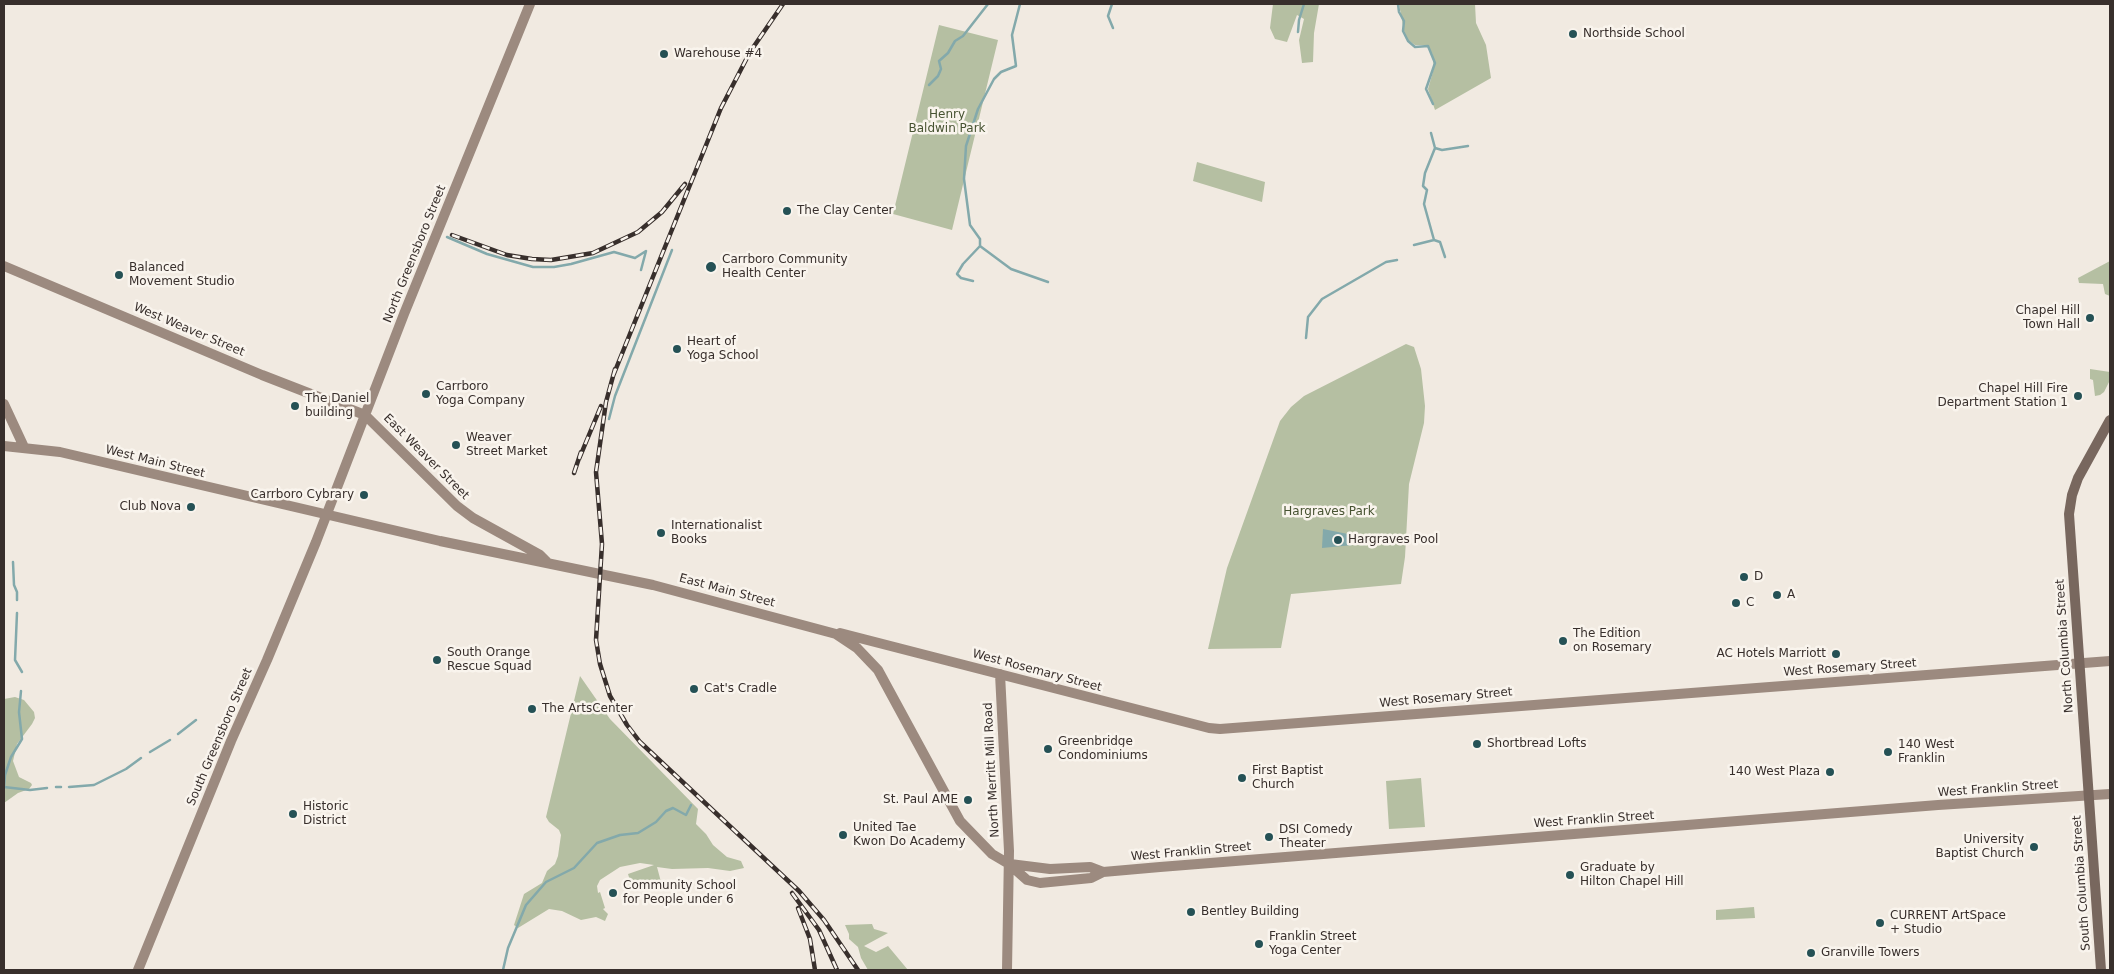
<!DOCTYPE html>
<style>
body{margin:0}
#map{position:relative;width:2114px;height:974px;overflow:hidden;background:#f1eae1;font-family:"DejaVu Sans",sans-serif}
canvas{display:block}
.frame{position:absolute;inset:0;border:5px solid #382f2c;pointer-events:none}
</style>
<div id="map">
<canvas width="2114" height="974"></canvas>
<div class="frame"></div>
</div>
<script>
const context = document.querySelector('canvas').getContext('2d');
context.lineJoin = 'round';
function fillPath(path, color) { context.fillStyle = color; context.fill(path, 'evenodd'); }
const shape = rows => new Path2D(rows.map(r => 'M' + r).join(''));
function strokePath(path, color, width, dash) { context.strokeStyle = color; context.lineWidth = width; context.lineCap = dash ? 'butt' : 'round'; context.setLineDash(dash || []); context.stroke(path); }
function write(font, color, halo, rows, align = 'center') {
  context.font = font + ' "DejaVu Sans",sans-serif'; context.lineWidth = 5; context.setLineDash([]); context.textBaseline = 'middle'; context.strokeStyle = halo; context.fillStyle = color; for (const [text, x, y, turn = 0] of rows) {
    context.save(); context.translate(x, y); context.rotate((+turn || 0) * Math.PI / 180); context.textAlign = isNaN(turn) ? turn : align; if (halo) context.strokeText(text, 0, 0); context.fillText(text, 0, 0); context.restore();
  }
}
const green = shape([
 [1273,4,1319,4,1314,33,1313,62,1302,63,1299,40,1304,19,1297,15,1287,42,1275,39,1270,28],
 [1399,4,1475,4,1476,23,1486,45,1491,78,1435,110,1428,89,1434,68,1432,53,1426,45,1415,45,1408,40,1404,31],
 [939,25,998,40,952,230,893,214],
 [1197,162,1265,182,1262,202,1193,181],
 [2110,261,2110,296,2105,294,2103,284,2079,283,2078,278],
 [1406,344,1414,347,1421,369,1425,406,1424,423,1409,484,1405,557,1401,584,1291,594,1281,648,1208,649,1227,568,1280,421,1291,407,1304,396],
 [2090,369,2110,372,2110,380,2104,392,2100,395,2095,396,2093,380,2090,379],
 [580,676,610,719,698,809,696,824,706,834,713,845,727,857,741,861,744,868,730,871,708,868,672,869,657,867,661,882,633,890,628,874,654,865,640,863,620,867,600,880,597,886,598,893,600,892,605,908,603,909,608,914,605,921,596,917,581,920,562,911,549,909,518,928,514,925,524,894,542,883,547,871,555,864,558,856,561,835,559,830,549,822,546,817],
 [15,697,24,700,34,712,35,718,32,724,17,744,13,761,19,777,31,783,32,785,29,789,18,793,4,803,4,699],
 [1421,778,1425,827,1389,829,1386,781],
 [1754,907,1755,918,1716,920,1716,910],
 [872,924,874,929,888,933,864,946,876,952,888,946,908,970,868,970,861,958,858,947,849,939,849,934,845,925]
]);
const water = shape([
 [1323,529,1353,535,1353,545,1322,548]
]);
const stream = shape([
 [1020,4,1012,35,1016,66,1001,72,994,79,978,109,966,146,964,179,970,225,980,239,980,246,1011,269,1048,282],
 [1112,4,1108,16,1113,28],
 [1398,4,1399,12,1404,21,1403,31,1408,41,1415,47,1428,46,1435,63,1426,89,1433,104],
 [1298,32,1299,20,1304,4],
 [929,85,938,76,941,69,939,61,948,53,955,41,963,36,988,4],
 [1431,133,1435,148,1425,173,1423,186,1427,190,1424,204,1434,240,1440,242,1445,257],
 [1435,148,1442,150,1468,146],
 [447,237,487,254,533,267,554,267,571,264,614,252,635,258,646,251,641,270],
 [1414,245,1434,240],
 [973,281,961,278,957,274,963,264,980,246],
 [1306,338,1308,317,1322,299,1386,262,1397,260],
 [609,419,615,396,672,250],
 [13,562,14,585,17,592,17,600],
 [17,613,15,660,22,672],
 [178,734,196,720],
 [150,752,170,740],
 [4,787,30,790,47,788],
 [56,787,61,787],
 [69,787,94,785,126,769,141,758],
 [4,788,5,775,11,757,22,739,19,712,21,691],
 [503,970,508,948,526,905,546,882,574,868,597,843,620,835,638,833,656,822,666,811,673,808,686,815,691,805]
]);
const secondary = shape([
 [4,266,262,375,365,415,457,506,473,518,540,555,547,562],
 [4,404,24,447],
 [4,446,60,452,440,541,653,585,836,634,857,648,878,670,960,821,992,854,1009,864,1027,880,1040,883,1091,878,1103,872,1160,867,1938,805,2110,794],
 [840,633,1209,728,1220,729,2110,661],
 [1000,674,1009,851,1007,970],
 [1010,864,1050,869,1090,867,1103,872],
 [138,970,231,741,267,660,316,542,404,314,530,4]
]);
const primary = shape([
 [2101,970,2069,514,2072,495,2078,478,2110,420]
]);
const rail = shape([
 [452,235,507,255,532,259,551,260,593,253,638,232,662,212,685,184],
 [615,369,606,402,596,472,602,544,596,640,600,664,610,696,627,725,640,742,799,891,824,920,858,970],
 [613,376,721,108,750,52,783,4],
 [579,459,601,406],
 [574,473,581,452],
 [792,893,819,930,837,970],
 [798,908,810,939,815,970]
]);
const markers = [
 [1573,34,5,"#255155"],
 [664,54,5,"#255155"],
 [787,211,5,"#255155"],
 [711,267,6,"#255155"],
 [119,275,5,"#255155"],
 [2090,318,5,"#255155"],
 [677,349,5,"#255155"],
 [426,394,5,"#255155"],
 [2078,396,5,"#255155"],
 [295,406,5,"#255155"],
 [456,445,5,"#255155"],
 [364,495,5,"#255155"],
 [191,507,5,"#255155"],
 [661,533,5,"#255155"],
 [1338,540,5,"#255155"],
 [1744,577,5,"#255155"],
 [1777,595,5,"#255155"],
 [1736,603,5,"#255155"],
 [1563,641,5,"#255155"],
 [1836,654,5,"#255155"],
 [437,660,5,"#255155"],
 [694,689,5,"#255155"],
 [532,709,5,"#255155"],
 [1477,744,5,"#255155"],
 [1048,749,5,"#255155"],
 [1888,752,5,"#255155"],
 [1830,772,5,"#255155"],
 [1242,778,5,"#255155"],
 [968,800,5,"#255155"],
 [293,814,5,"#255155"],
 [843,835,5,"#255155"],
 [1269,837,5,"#255155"],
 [2034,847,5,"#255155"],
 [1570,875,5,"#255155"],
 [613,893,5,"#255155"],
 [1191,912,5,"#255155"],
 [1880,923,5,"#255155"],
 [1259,944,5,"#255155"],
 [1811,953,5,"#255155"]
];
const poiNames = [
 ["Northside School",1583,34],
 ["Warehouse #4",674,54],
 ["The Clay Center",797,211],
 ["Carrboro Community",722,260],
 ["Health Center",722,274],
 ["Balanced",129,268],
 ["Movement Studio",129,282],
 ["Chapel Hill",2080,311,"right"],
 ["Town Hall",2080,325,"right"],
 ["Heart of",687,342],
 ["Yoga School",687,356],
 ["Carrboro",436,387],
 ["Yoga Company",436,401],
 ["Chapel Hill Fire",2068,389,"right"],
 ["Department Station 1",2068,403,"right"],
 ["The Daniel",305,399],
 ["building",305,413],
 ["Weaver",466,438],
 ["Street Market",466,452],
 ["Carrboro Cybrary",354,495,"right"],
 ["Club Nova",181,507,"right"],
 ["Internationalist",671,526],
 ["Books",671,540],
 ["Hargraves Pool",1348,540],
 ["D",1754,577],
 ["A",1787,595],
 ["C",1746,603],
 ["The Edition",1573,634],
 ["on Rosemary",1573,648],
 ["South Orange",447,653],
 ["Rescue Squad",447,667],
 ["AC Hotels Marriott",1826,654,"right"],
 ["Cat's Cradle",704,689],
 ["The ArtsCenter",542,709],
 ["Greenbridge",1058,742],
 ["Condominiums",1058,756],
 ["Shortbread Lofts",1487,744],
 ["140 West",1898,745],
 ["Franklin",1898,759],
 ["First Baptist",1252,771],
 ["Church",1252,785],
 ["140 West Plaza",1820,772,"right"],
 ["St. Paul AME",958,800,"right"],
 ["Historic",303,807],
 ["District",303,821],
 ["United Tae",853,828],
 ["Kwon Do Academy",853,842],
 ["DSI Comedy",1279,830],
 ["Theater",1279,844],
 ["University",2024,840,"right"],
 ["Baptist Church",2024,854,"right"],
 ["Graduate by",1580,868],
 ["Hilton Chapel Hill",1580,882],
 ["Community School",623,886],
 ["for People under 6",623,900],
 ["Bentley Building",1201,912],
 ["CURRENT ArtSpace",1890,916],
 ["+ Studio",1890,930],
 ["Franklin Street",1269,937],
 ["Yoga Center",1269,951],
 ["Granville Towers",1821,953]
];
const parkNames = [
 ["Henry",947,115],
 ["Baldwin Park",947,129],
 ["Hargraves Park",1329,512]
];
const streetNames = [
 ["North Greensboro Street",415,254,-68],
 ["West Weaver Street",189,330,23],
 ["East Weaver Street",426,457,45],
 ["West Main Street",155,462,14],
 ["East Main Street",727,591,15],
 ["North Columbia Street",2065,646,-94],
 ["West Rosemary Street",1850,668,-4],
 ["West Rosemary Street",1037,671,15],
 ["West Rosemary Street",1446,698,-5],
 ["South Greensboro Street",220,737,-67],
 ["North Merritt Mill Road",992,770,-93],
 ["West Franklin Street",1998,789,-4],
 ["West Franklin Street",1594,820,-4],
 ["West Franklin Street",1191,852,-5],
 ["South Columbia Street",2082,883,-94]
];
fillPath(green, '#b5bfa2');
fillPath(water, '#83a9ab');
strokePath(stream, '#83a9ab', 2.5);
strokePath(secondary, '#9c8a7f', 10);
strokePath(primary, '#78675e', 10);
strokePath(rail, '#382f2c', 4.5);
strokePath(rail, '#f9f4ed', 2.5, [8]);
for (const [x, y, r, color] of markers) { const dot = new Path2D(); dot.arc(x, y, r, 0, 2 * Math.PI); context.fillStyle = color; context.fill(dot); strokePath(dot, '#f9f4ed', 2); }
write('12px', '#382f2c', '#f9f4ed', poiNames, 'left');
write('12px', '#475332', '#f9f4ed', parkNames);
write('12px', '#382f2c', '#f9f4ed', streetNames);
</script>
